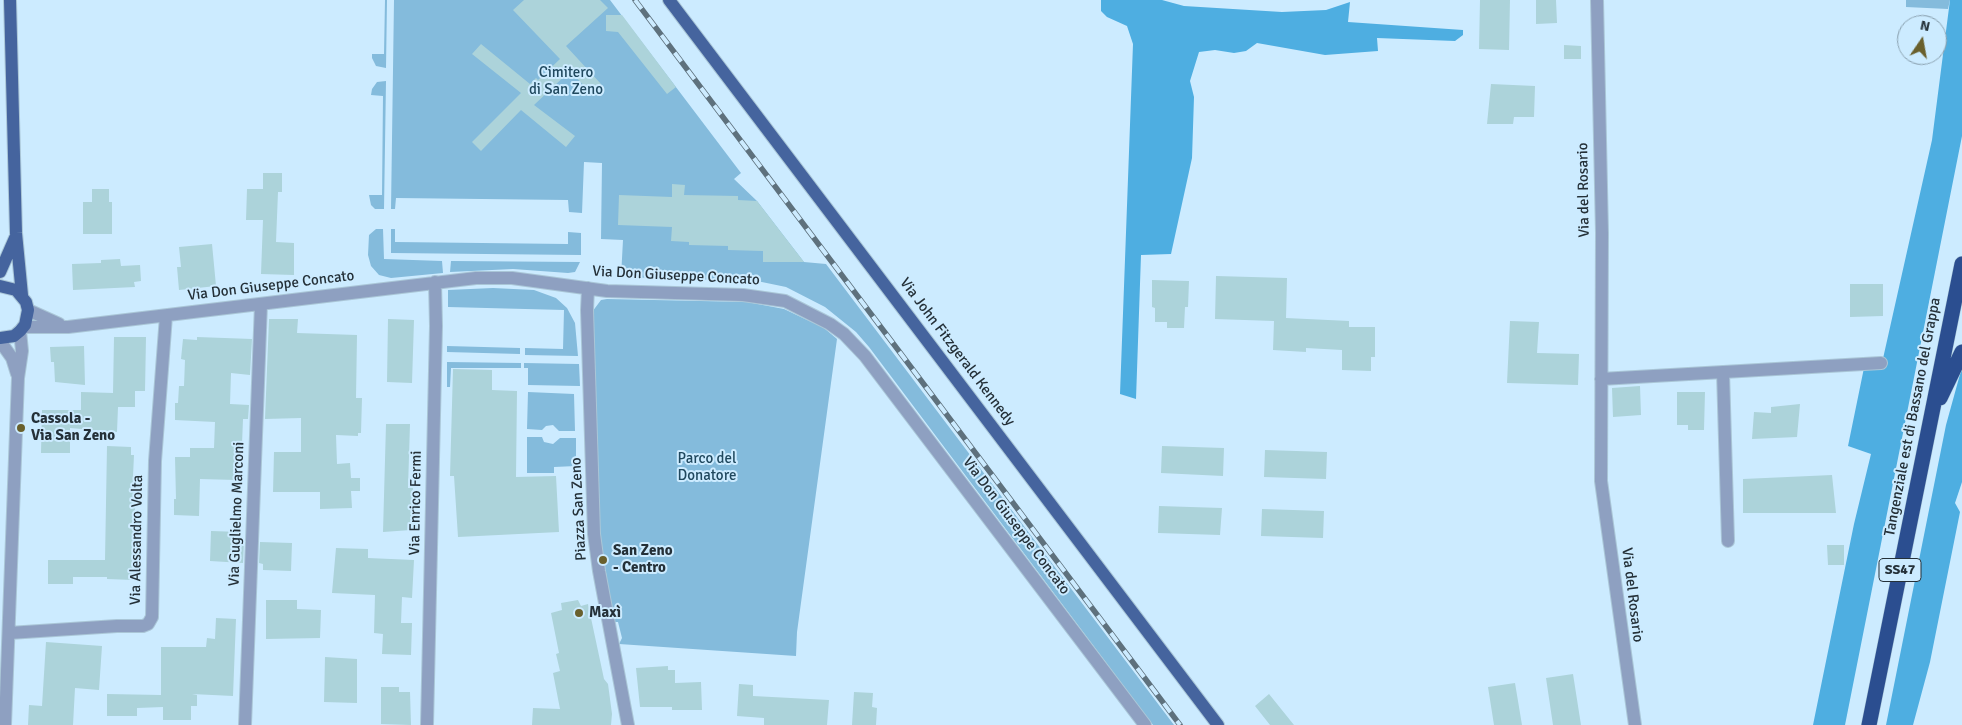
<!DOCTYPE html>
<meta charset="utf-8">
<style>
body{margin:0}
#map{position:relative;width:1962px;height:725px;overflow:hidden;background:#ccebff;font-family:Signika,sans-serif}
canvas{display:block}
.north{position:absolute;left:1897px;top:15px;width:50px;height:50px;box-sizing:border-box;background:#ccebff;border:1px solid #89a0af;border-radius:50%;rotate:12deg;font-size:14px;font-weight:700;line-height:20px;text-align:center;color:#243038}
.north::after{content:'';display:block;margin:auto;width:18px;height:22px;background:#69602d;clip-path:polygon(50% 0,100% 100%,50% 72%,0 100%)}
</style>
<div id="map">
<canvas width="1962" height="725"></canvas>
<div class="north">N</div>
</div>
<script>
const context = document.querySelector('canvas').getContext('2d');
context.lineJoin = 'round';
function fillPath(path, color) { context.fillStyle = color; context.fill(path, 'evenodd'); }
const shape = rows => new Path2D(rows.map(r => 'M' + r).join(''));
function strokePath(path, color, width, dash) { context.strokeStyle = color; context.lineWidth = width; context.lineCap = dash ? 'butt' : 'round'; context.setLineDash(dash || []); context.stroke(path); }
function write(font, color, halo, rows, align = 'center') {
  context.font = font + ' Signika,sans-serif'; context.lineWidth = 4; context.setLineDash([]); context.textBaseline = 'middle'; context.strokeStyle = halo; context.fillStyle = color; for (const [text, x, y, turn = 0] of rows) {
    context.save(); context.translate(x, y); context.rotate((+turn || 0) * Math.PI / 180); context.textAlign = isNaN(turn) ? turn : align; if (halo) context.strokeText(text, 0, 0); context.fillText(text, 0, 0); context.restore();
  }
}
const green = shape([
 [385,0,387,0,386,68,376,66,372,58,372,54,384,54],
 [394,0,610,0,741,173,734,179,757,201,804,262,826,264,1174,725,1153,725,869,347,856,332,825,307,786,287,757,281,621,277,623,240,601,239,602,163,584,162,582,213,569,212,568,200,396,198,395,209,391,209],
 [1906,0,1950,0,1948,9,1906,7],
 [386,81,384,209,375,209,371,205,369,195,382,195,383,96,371,95,372,89,377,82],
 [376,229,383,229,384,259,442,261,443,273,391,278,379,275,371,266,368,255,369,235],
 [391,229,395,229,395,242,568,244,568,232,581,233,581,255,391,253],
 [451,261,580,262,575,272,568,273,513,269,450,272],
 [493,288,534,290,556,298,567,308,575,323,578,356,525,355,525,348,563,349,564,310,448,307,448,290],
 [607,299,747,302,784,309,824,328,837,339,797,632,796,656,619,644,622,638,618,622,614,622,599,530,592,312,601,300],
 [447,346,520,348,520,354,447,352],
 [447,362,521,363,521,368,451,368,450,387,447,387],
 [524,363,579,364,580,386,528,385,528,368,524,368],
 [528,392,574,394,575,431,559,431,553,425,546,426,542,430,527,429],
 [527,437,542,437,544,442,553,444,560,438,576,438,576,466,554,467,554,473,527,473]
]);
const forest = shape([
 [1101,0,1162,0,1184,6,1282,12,1326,10,1350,2,1348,22,1463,30,1463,35,1455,41,1377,38,1378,51,1325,55,1257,43,1246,51,1234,53,1215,50,1199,52,1190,81,1194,97,1192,158,1171,254,1141,255,1136,399,1120,394,1133,44,1127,26,1107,17,1101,11],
 [1950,0,1962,0,1962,136,1845,725,1813,725,1854,524,1871,454,1848,446,1865,363,1882,363,1932,140],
 [1962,367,1962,482,1955,503,1960,512,1930,662,1913,725,1886,725,1946,425]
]);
const building = shape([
 [524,0,600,0,608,8,566,46,601,84,591,93,570,71,534,105,575,136,566,147,521,110,481,151,472,142,521,93,472,54,481,44,530,84,536,78,538,80,560,59,513,10],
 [1480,0,1510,0,1509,50,1479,49],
 [1536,0,1556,0,1557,23,1536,24],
 [606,15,622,15,676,87,667,94,618,32,606,31],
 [1564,45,1581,46,1581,59,1564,59],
 [1491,84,1535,86,1534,117,1514,117,1513,124,1487,124],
 [263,173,282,173,282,192,278,192,276,242,294,243,294,275,261,274,263,220,246,220,247,189,263,189],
 [672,184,685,185,684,195,738,196,738,200,757,201,804,262,763,262,763,251,728,250,728,246,689,245,689,242,671,241,672,227,618,225,619,195,672,197],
 [92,189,109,189,109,202,112,202,112,234,83,234,83,202,92,202],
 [212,244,216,286,179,290,177,267,181,267,179,247],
 [120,259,121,266,140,265,141,281,134,282,135,287,73,290,72,264,101,263,101,260],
 [1216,276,1287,278,1286,318,1349,321,1349,327,1375,327,1375,357,1371,357,1371,371,1342,370,1342,350,1306,348,1306,352,1273,350,1274,321,1215,319],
 [1152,280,1189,281,1188,307,1185,307,1184,328,1167,328,1167,322,1155,322,1155,308,1152,307],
 [1850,284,1883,284,1883,316,1850,317],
 [269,319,298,319,297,333,357,335,356,398,362,398,361,433,358,433,358,436,336,435,337,464,350,463,351,478,360,478,360,491,351,491,352,508,320,509,320,492,273,492,274,452,301,452,301,418,265,419],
 [388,319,414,320,412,383,387,382],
 [1510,321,1539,322,1537,353,1579,354,1578,385,1507,383],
 [114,337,146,337,145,391,135,391,135,407,118,407,117,432,70,428,70,453,41,453,42,410,81,410,81,392,113,393],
 [197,337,252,339,250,375,231,373,230,404,249,405,248,419,243,419,241,470,236,470,236,480,200,479,199,516,174,515,174,499,176,499,175,457,190,457,190,448,214,448,215,422,175,420,175,403,178,403,179,386,184,386,185,360,181,359,183,339,197,340],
 [84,346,85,385,55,382,54,362,51,362,50,347],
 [453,369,492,370,492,390,517,391,516,477,556,476,559,532,458,537,454,476,450,476],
 [1640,386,1641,415,1613,417,1612,388],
 [1677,392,1705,392,1704,430,1688,430,1688,425,1677,425],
 [1800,404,1797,437,1752,439,1754,412,1771,413,1771,407],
 [386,424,410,424,408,488,413,488,411,530,383,532],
 [107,446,131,447,131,455,134,455,133,476,136,476,133,580,107,579,107,577,73,577,73,584,48,584,48,560,105,560],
 [1162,446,1224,448,1223,476,1161,473],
 [1265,450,1327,452,1326,479,1264,477],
 [1832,475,1836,513,1743,513,1743,479],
 [1159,506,1222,508,1220,535,1158,533],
 [1262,509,1324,511,1323,538,1261,536],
 [211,531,240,532,240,541,244,541,243,563,210,561],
 [260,542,292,543,291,571,263,570,263,564,259,563],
 [1827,545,1844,545,1844,565,1828,565],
 [336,548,368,549,368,558,414,560,412,598,402,597,401,623,412,623,411,655,382,654,383,634,374,633,375,595,332,593],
 [266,600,297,600,297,609,321,610,320,638,266,639],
 [578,600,581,606,588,604,604,679,608,684,612,714,611,725,532,725,533,708,560,709,553,673,560,671,556,654,559,653,551,613,562,610,561,603],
 [216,618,236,619,233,696,192,694,197,695,197,706,191,706,191,720,163,720,163,707,137,708,137,716,107,716,107,694,161,695,161,647,206,647,207,638,215,639],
 [46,642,102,646,99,690,75,688,73,725,28,725,29,705,42,706],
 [325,657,357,659,357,703,324,702],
 [668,666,668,670,675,670,675,683,701,682,702,710,672,710,672,707,640,707,636,668],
 [1573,674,1581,725,1553,725,1546,678],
 [1515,683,1522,725,1494,725,1488,687],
 [739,684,753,685,753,696,829,700,827,725,764,725,764,718,737,716],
 [381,687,399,687,399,692,410,692,411,725,381,724],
 [854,692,873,693,872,707,877,708,876,725,852,725],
 [1269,694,1294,725,1270,725,1255,706]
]);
const minor = shape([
 [1597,0,1602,233,1601,481,1635,725],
 [588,288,587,310,594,534,599,571,628,725],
 [28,310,59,324],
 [23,327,68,327,476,278,512,278,607,291,743,295,785,301,830,324,844,334,865,356,1145,725],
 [0,341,12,358,17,374],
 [1723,372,1728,541],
 [1601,379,1881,363],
 [9,633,117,626,143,626,148,624,152,617,155,461,166,316],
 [5,725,18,378,22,351,20,331],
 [245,725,261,304],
 [427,725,436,326,435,282]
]);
const major = shape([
 [10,0,16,233,22,295],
 [669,0,1218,725],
 [0,272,15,238],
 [0,286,16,290,26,302,28,310,25,325,20,331,14,336,0,338]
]);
const highway = shape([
 [1940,398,1962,352],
 [1869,725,1962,264]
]);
const rail = shape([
 [635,0,1180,725]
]);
const markers = [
 [21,428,5,"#69602d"],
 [603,560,5,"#69602d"],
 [579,613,5,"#69602d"]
];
const shields = [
 [1900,570,42]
];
const shieldNames = [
 ["SS47",1900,570]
];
const parkNames = [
 ["Cimitero",566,73],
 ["di San Zeno",566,90],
 ["Parco del",707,459],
 ["Donatore",707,476]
];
const streetNames = [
 ["Via del Rosario",1584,190,-91],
 ["Via Don Giuseppe Concato",676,276,3],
 ["Via Don Giuseppe Concato",271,286,-7],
 ["Via John Fitzgerald Kennedy",957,352,53],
 ["Tangenziale est di Bassano del Grappa",1913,417,-79],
 ["Via Enrico Fermi",416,503,-89],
 ["Piazza San Zeno",579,509,-93],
 ["Via Guglielmo Marconi",237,514,-88],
 ["Via Don Giuseppe Concato",1016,526,53],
 ["Via Alessandro Volta",137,540,-89],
 ["Via del Rosario",1632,595,83]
];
const poiNames = [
 ["Cassola -",31,419],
 ["Via San Zeno",31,436],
 ["San Zeno",613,551],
 ["- Centro",613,568],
 ["Maxì",589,613]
];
fillPath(green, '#84bbdc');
fillPath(forest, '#4eaee1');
fillPath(building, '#acd3da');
strokePath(minor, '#aac6d7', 14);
strokePath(major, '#aac6d7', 14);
strokePath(highway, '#aac6d7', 16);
strokePath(minor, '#8ea0c1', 12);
strokePath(major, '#45649e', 12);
strokePath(highway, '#2b4e90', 15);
strokePath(rail, '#5e717d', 5.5);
strokePath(rail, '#ccebff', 4, [11]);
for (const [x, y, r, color] of markers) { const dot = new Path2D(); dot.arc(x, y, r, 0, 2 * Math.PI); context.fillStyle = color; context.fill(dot); strokePath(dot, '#ccebff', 2); }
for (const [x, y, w] of shields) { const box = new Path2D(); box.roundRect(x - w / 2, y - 11.5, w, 23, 4); context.fillStyle = '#ccebff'; context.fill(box); strokePath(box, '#243038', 1); }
write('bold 14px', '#243038', null, shieldNames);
write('15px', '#20485e', '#ccebff', parkNames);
write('15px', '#243038', '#ccebff', streetNames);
write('bold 15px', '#243038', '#ccebff', poiNames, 'left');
</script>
